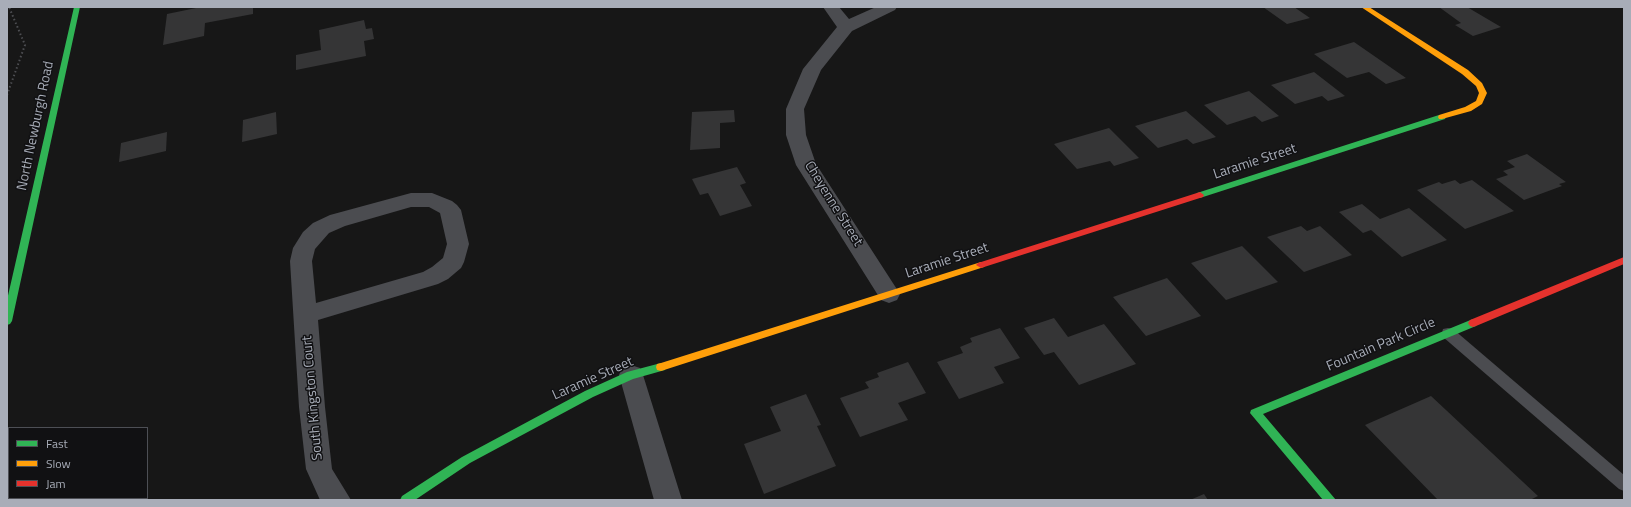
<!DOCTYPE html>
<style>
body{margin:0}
#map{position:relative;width:1631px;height:507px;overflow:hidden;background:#171717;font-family:"Titillium Web",sans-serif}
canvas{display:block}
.frame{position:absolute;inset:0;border:8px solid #a8adb8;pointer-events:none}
.legend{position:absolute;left:8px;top:427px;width:140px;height:72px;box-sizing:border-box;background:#111113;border:1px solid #4d4f55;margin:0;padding:5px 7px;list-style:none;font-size:12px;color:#a8adb8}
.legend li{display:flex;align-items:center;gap:8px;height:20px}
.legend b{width:20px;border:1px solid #4d4f55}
</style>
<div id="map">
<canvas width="1631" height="507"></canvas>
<div class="frame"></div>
<ul class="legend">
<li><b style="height:5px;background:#30b455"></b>Fast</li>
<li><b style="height:5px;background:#ff9f0a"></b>Slow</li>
<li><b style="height:5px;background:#e5322d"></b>Jam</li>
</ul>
</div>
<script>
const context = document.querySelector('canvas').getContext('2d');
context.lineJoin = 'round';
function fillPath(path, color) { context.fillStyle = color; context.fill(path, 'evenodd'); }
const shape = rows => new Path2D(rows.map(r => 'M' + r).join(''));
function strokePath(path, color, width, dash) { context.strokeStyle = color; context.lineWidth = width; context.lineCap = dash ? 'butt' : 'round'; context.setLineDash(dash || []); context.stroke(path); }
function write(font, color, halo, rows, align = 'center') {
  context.font = font + ' "Titillium Web",sans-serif'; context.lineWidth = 3; context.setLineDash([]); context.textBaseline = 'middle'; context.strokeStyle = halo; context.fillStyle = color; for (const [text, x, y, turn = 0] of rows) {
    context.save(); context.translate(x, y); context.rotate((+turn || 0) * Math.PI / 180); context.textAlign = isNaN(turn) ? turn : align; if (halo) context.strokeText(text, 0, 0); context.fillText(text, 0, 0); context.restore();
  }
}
const building = shape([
 [201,7,253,7,253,14,205,23,204,36,163,45,167,14],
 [1263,7,1294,7,1310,18,1287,24],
 [1439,7,1467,7,1501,27,1473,36,1455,25,1461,23],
 [364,20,366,29,372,28,374,39,364,41,366,56,296,70,296,55,321,50,319,30],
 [1354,42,1406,78,1386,84,1369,72,1347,78,1314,54],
 [1314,72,1345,96,1328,101,1322,96,1295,104,1271,85],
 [1249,91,1279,116,1262,122,1255,116,1227,125,1204,105],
 [734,110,735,122,720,123,720,148,690,150,692,112],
 [1186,111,1216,137,1193,144,1187,139,1158,148,1135,126],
 [276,112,277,134,242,142,243,120],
 [1109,128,1139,158,1114,166,1110,161,1077,169,1054,144],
 [167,132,166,151,119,162,121,143],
 [1527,154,1566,182,1559,184,1562,186,1524,200,1496,179,1508,175,1503,171,1515,167,1507,161],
 [737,167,746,183,740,185,752,206,720,216,708,193,700,195,692,179],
 [1455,180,1460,184,1472,180,1514,211,1465,229,1417,190,1439,182,1442,184],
 [1362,204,1380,219,1409,208,1447,240,1402,257,1371,230,1363,233,1339,212],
 [1301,226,1307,231,1320,226,1352,255,1304,272,1267,237],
 [1242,246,1278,282,1226,300,1191,263],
 [1167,278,1201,316,1146,336,1113,297],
 [1054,318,1068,337,1104,324,1136,364,1079,385,1054,352,1044,355,1024,328],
 [1000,328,1020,358,994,367,1004,383,959,399,937,362,963,353,960,347,972,342,970,338],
 [908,362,926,393,898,403,908,420,860,437,840,398,869,388,865,382,879,377,877,373],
 [806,394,821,425,817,426,836,466,764,494,744,444,781,431,770,407],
 [1431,396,1538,496,1530,500,1438,500,1365,425],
 [1204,494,1208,500,1190,500]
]);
const path = shape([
 [7,95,25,45,9,7]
]);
const lane = shape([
 [1448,328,1453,329,1624,475,1624,491,1619,489,1443,337,1442,333,1443,329,1448,328]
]);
const street = shape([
 [823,7,839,7,849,19,876,7,897,7,895,10,852,31,821,70,804,109,806,135,816,164,900,294,897,300,889,303,881,300,796,165,786,135,786,109,803,69,837,27,823,7],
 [411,193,432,193,452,201,457,205,461,210,469,244,464,262,461,268,448,279,438,284,318,320,325,407,332,469,351,500,320,500,306,469,299,407,290,261,293,248,303,232,313,223,330,215,411,193],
 [411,207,429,207,440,213,447,244,443,258,432,267,423,272,316,303,312,261,315,249,329,233,345,226,411,207],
 [631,365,640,368,643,375,682,500,654,500,619,375,622,368,631,365]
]);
const fast = shape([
 [74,7,80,7,12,321,10,324,7,325,7,300,74,7],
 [1439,115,1445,115,1446,117,1445,119,1203,197,1200,198,1196,195,1197,193,1439,115],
 [1473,319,1476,320,1478,323,1476,326,1263,414,1336,500,1323,500,1250,413,1251,410,1473,319],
 [661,363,665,364,666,367,665,370,633,379,593,397,470,463,415,500,400,500,402,496,462,457,585,391,627,372,661,363]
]);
const slow = shape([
 [1361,7,1369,7,1468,70,1482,83,1487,93,1482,104,1471,111,1442,119,1439,119,1438,117,1439,115,1465,107,1476,101,1479,93,1476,86,1462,74,1361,7],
 [981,262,986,265,984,267,661,371,657,370,656,367,657,364,661,363,981,262]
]);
const jam = shape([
 [1200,192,1204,195,1203,197,981,268,976,265,978,263,1200,192],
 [1624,257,1624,264,1476,326,1473,327,1470,326,1468,323,1470,320,1624,257]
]);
const streetNames = [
 ["North Newburgh Road",36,126,-78],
 ["Laramie Street",1255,162,-18],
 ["Cheyenne Street",833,204,58],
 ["Laramie Street",947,261,-18],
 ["Fountain Park Circle",1381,345,-23],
 ["Laramie Street",593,379,-24],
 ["South Kingston Court",313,398,-95]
];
fillPath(building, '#353536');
strokePath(path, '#4d4e52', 2, [1.5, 2.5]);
fillPath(lane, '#4b4c50');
fillPath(street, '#4b4c50');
fillPath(fast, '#30b455');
fillPath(slow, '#ff9f0a');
fillPath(jam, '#e5322d');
write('14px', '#a8adb8', '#111113', streetNames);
</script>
